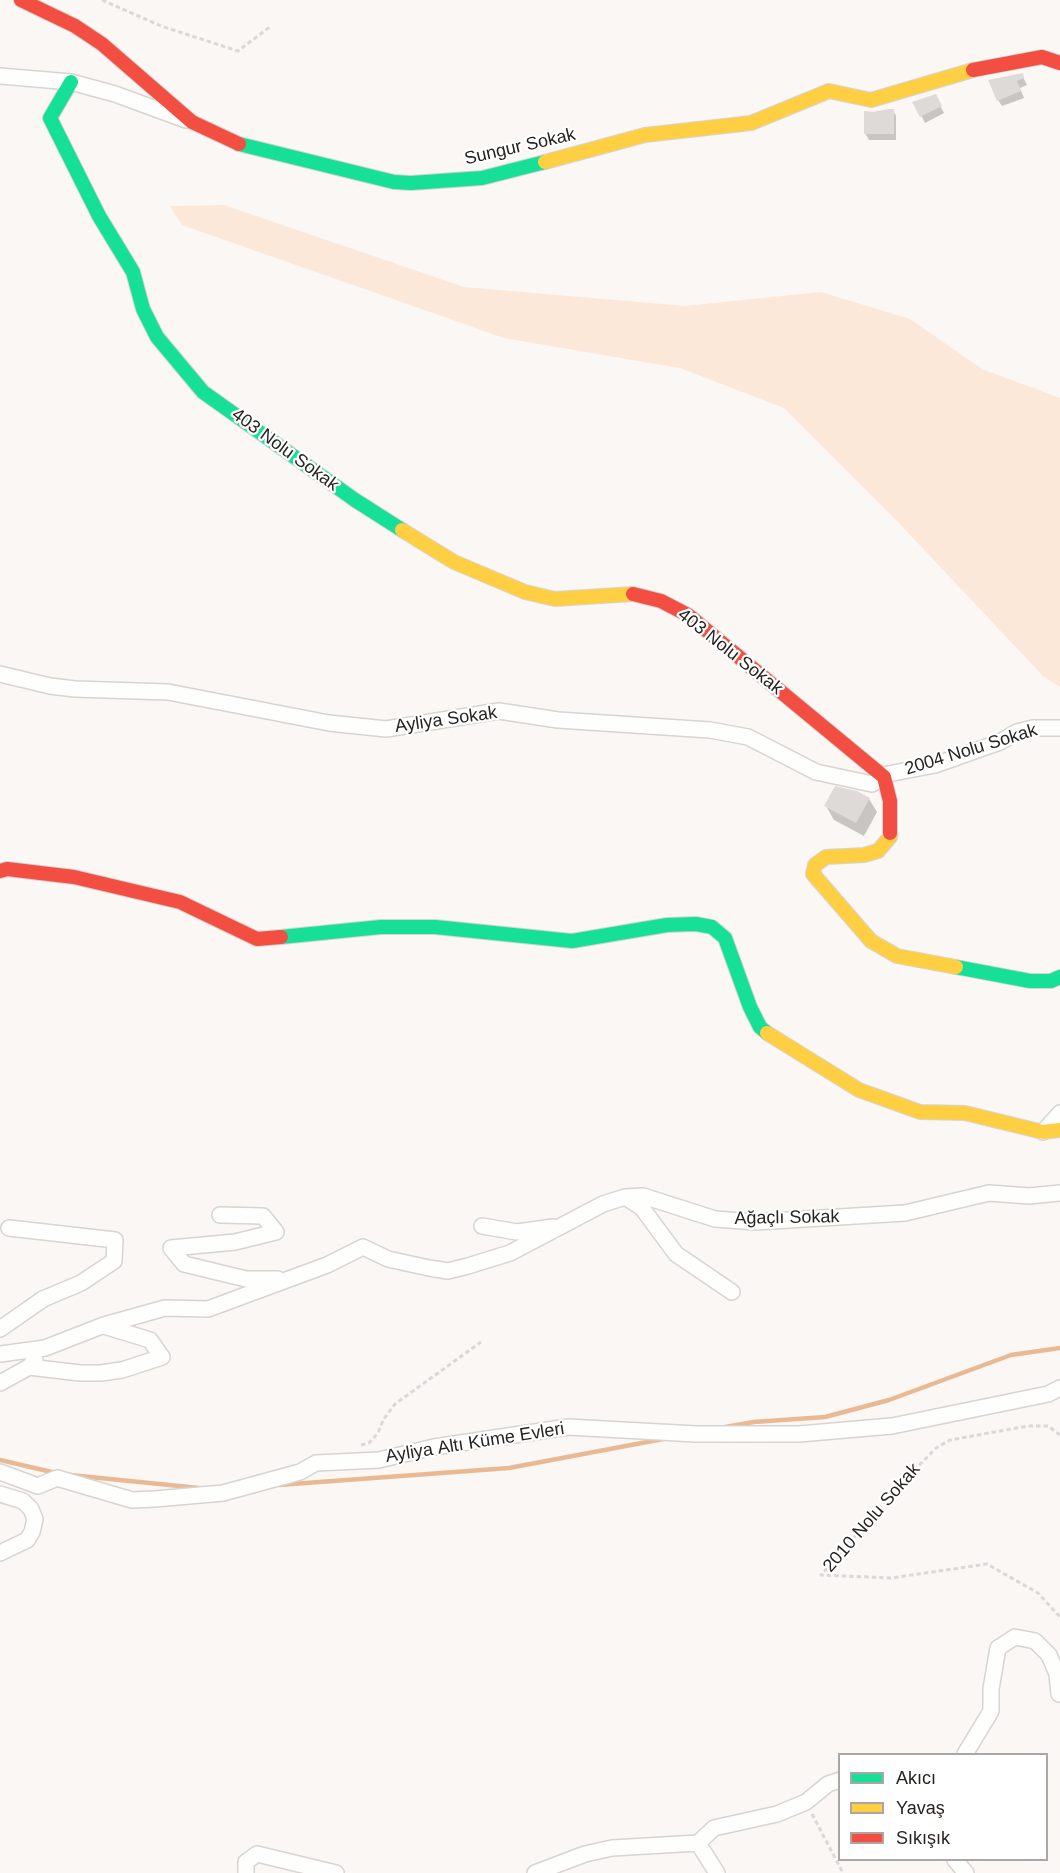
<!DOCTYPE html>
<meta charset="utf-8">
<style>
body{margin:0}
#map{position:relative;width:1060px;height:1873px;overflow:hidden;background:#faf7f4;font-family:Helvetica,sans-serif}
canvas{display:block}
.legend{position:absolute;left:838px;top:1753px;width:210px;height:108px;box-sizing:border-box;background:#fff;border:2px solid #a9a7a6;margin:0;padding:8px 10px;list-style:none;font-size:18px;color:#272320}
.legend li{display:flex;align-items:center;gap:12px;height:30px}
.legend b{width:30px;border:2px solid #a9a7a6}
</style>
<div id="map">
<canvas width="1060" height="1873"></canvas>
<ul class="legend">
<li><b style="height:8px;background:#16e098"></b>Akıcı</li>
<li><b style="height:8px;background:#ffcf43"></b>Yavaş</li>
<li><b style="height:8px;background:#f24e42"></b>Sıkışık</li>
</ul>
</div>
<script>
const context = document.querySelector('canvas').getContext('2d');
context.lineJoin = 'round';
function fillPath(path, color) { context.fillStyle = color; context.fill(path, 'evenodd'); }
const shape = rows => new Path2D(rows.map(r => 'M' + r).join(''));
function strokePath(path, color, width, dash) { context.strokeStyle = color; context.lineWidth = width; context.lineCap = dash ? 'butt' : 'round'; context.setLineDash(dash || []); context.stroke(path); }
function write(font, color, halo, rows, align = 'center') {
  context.font = font + ' Helvetica,sans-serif'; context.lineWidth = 4.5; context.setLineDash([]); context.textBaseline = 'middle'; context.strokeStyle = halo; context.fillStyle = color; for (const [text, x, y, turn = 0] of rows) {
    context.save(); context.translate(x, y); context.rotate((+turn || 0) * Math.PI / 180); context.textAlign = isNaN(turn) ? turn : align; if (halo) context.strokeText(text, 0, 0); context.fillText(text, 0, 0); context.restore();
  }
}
const green = shape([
 [224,205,464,287,685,306,821,292,910,319,982,369,1060,398,1060,687,1043,676,897,521,784,408,680,368,504,338,182,225,170,206]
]);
const shadow = shape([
 [1022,75,1027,85,1020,88,1024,98,1002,106,998,100],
 [935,96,944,113,925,123,915,103],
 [893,110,896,116,896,140,869,140,865,133,865,113],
 [869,799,877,812,864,836,834,820,826,806]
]);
const stream = shape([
 [725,1427,754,1422,825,1417,889,1400,1011,1355,1060,1348],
 [0,1460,56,1473],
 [70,1475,199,1488],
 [279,1485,509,1468,663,1439]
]);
const building = shape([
 [1023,73,1024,78,1017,81,1021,91,997,101,988,80],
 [936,94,942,106,920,117,912,102],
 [888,109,894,109,894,134,864,134,864,111,874,112],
 [835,786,857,791,870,798,856,823,824,806]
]);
const path = shape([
 [102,0,161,26,238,51,271,26],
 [1060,1435,1048,1426,1028,1426,950,1440,936,1448,893,1492,821,1575,891,1578,987,1564,1038,1593,1060,1617],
 [361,1445,369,1443,378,1433,383,1420,395,1404,481,1342],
 [812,1814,843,1873]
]);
const street = shape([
 [0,76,71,82,115,94,186,120],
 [0,674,50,686,75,689,168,692,329,723,386,729,499,711,558,720,710,730,748,737,816,772,872,784,888,774,935,765,1000,742,1017,732,1033,728,1060,728],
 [1043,1132,1060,1113],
 [625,1197,642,1208,676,1254,732,1292],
 [220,1215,263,1216,276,1232,235,1242,171,1248,184,1264,246,1279,278,1279],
 [482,1226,517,1232,553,1227],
 [0,1329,43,1299,81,1283,114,1261,115,1240,9,1228],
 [0,1354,45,1348,104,1325,165,1308,208,1309,327,1265,363,1247,388,1259,429,1268,448,1271,468,1266,510,1253,603,1204,625,1197,643,1196,715,1219,756,1222,905,1213,989,1193,1029,1196,1060,1193],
 [29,1367,80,1373,101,1373,122,1370,162,1357,150,1340,104,1326],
 [0,1383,29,1367,35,1360],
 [0,1472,38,1486,57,1478,132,1500,155,1499,223,1493,300,1472,316,1463,379,1460,434,1447,568,1427,696,1434,799,1434,892,1426,1048,1394,1060,1388],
 [0,1494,23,1501,31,1509,35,1519,32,1532,27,1540,0,1553],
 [965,1754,991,1711,991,1689,998,1648,1015,1637,1035,1641,1049,1655,1057,1674,1059,1694],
 [698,1843,717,1873],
 [955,1860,966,1873],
 [246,1873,246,1862,257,1854,336,1873],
 [535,1873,585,1854,612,1848,698,1843,714,1828,777,1814,806,1802,828,1784,840,1780]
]);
const fast = shape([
 [71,82,50,118,99,216,133,272,143,309,157,337,203,392,355,500,402,530],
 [239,144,394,182,411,183,482,178,545,162],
 [281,937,381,927,435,927,572,941,667,925,696,924,712,927,725,938,750,1007,760,1027,767,1033],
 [956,967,1030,981,1051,981,1060,977]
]);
const slow = shape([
 [545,162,645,135,751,123,829,91,871,100,973,70],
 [402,530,454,562,525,592,555,599,633,594],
 [890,833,890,837,878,851,864,855,826,857,815,865,813,874,871,941,897,956,956,967],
 [767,1033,859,1090,920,1112,965,1113,1043,1132,1060,1130]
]);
const jam = shape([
 [21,0,75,26,102,44,192,122,239,144],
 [973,70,1042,57,1060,63],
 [633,594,661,601,688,615,884,777,890,801,890,833],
 [0,871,7,869,74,877,180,902,257,939,281,937]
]);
const streetNames = [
 ["Sungur Sokak",520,147,-13],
 ["403 Nolu Sokak",285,450,36],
 ["403 Nolu Sokak",730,652,38],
 ["Ayliya Sokak",446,720,-8],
 ["2004 Nolu Sokak",971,750,-17],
 ["Ağaçlı Sokak",787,1218,-1],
 ["Ayliya Altı Küme Evleri",475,1443,-9],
 ["2010 Nolu Sokak",872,1518,-49]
];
fillPath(green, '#fce8d9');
fillPath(shadow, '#0003');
strokePath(stream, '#e9b994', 4.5);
fillPath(building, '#dddad7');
strokePath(street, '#d7d4d1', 18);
strokePath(fast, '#d7d4d1', 16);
strokePath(slow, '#d7d4d1', 16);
strokePath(jam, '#d7d4d1', 16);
strokePath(path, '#dbd9d8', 3, [4.5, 3]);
strokePath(street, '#fefefd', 15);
strokePath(fast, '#16e098', 14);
strokePath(slow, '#ffcf43', 14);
strokePath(jam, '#f24e42', 14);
write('18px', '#272320', '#fff', streetNames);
</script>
